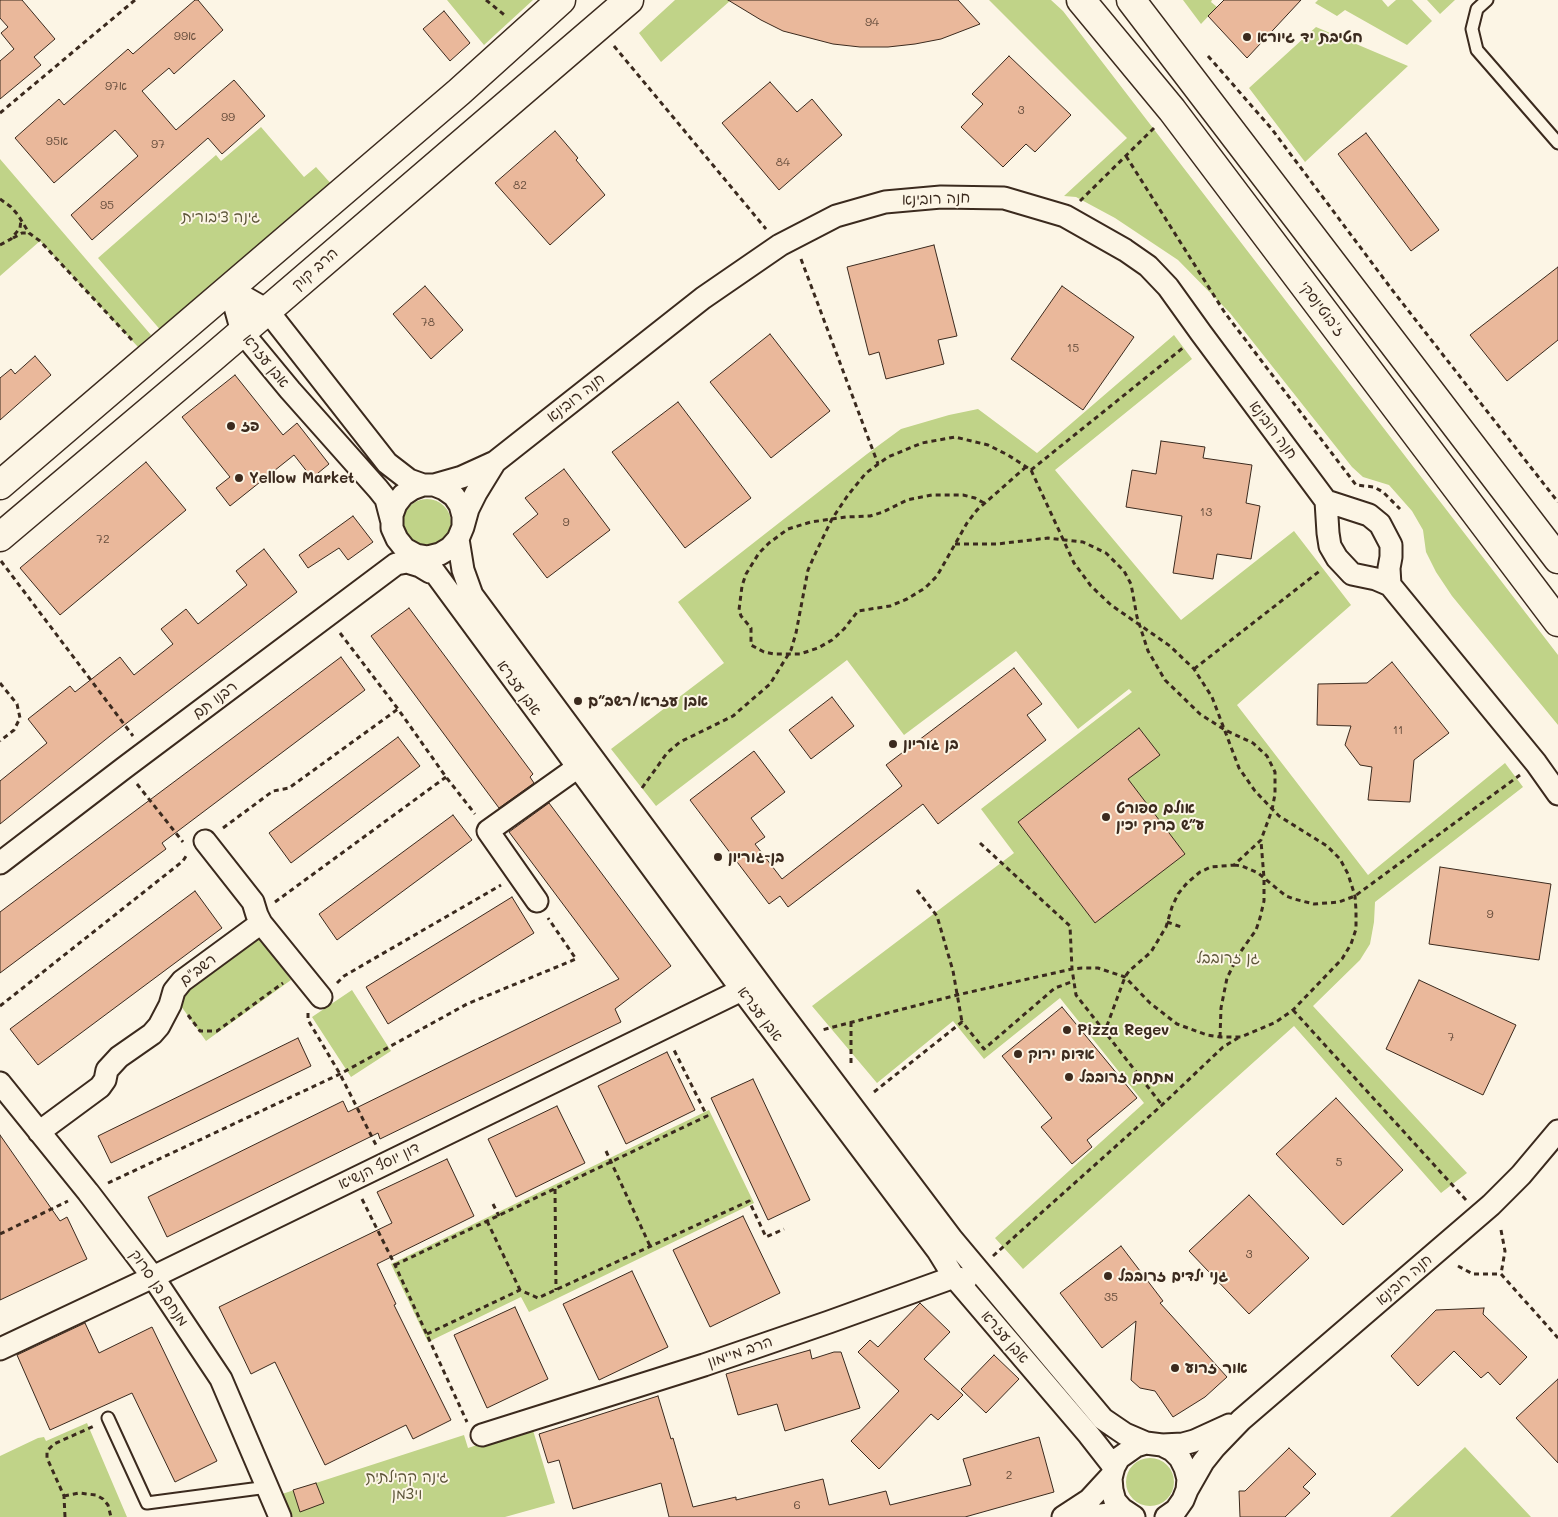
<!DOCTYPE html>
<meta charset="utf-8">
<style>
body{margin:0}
canvas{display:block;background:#fcf5e5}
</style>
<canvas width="1558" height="1517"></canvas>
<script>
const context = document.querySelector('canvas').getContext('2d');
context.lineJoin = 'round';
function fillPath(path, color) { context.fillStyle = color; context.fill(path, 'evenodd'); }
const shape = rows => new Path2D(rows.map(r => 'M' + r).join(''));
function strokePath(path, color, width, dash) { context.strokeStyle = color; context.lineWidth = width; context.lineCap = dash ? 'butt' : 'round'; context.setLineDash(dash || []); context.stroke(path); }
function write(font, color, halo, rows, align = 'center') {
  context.font = font + ' Mali,"Playpen Sans Hebrew",sans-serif'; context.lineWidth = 4; context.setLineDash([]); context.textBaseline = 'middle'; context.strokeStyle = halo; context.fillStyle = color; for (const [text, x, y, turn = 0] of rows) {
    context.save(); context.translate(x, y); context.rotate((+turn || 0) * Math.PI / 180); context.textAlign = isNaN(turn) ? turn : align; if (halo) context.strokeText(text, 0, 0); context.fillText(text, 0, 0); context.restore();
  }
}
const green = shape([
 [447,0,533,0,484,45],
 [675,0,731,0,661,62,639,33],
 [989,0,1051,0,1063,11,1558,655,1558,725,1452,596,1436,572,1426,552,1423,530,1412,511,1389,485,1363,477,1352,467,1230,313,1178,260,1115,218,1076,197,1064,196,1127,138],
 [1183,0,1212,0,1211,2,1217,7,1201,24],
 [1318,0,1382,0,1388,7,1396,0,1412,0,1432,21,1407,45,1345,10,1337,16,1315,3],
 [1427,0,1455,0,1440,14],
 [1316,27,1408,66,1305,162,1249,88],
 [261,127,304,177,316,167,333,186,163,333,98,258,216,155,221,161],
 [0,159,151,335,138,347,40,241,0,276],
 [1174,335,1192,359,1055,470,1181,620,1294,531,1351,605,1237,705,1368,875,1505,763,1523,787,1375,902,1374,922,1370,944,1360,960,1313,1006,1467,1173,1441,1193,1294,1026,1023,1269,995,1238,1144,1103,1060,998,984,1059,953,1021,877,1083,812,1006,1014,853,981,809,1132,692,1129,689,1078,729,1016,651,904,735,847,660,656,806,611,749,724,663,678,602,867,454,901,429,949,415,978,409,1037,453],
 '403 523a24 24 0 1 1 48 0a24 24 0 1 1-48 0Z',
 [257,933,291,980,206,1041,181,1006,180,988],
 [352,990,391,1051,351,1077,312,1017],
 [709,1110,754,1203,529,1312,521,1297,428,1342,391,1264],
 [87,1423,127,1517,0,1517,0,1456,38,1438,44,1437,46,1441],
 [532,1427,555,1503,505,1517,291,1517,282,1494,464,1435,468,1448],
 [1465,1447,1531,1517,1390,1517],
 '1126 1482a24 24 0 1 1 48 0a24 24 0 1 1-48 0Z'
]);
const building = shape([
 [0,0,22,0,55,39,34,57,41,65,0,99,0,61,14,49,1,33,8,27,0,18,0,0],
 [195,0,198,0,223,30,174,74,169,68,142,91,176,130,234,80,265,116,222,154,208,138,92,240,71,215,138,156,115,130,54,183,15,138,59,99,64,105,128,49,133,54,195,0],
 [728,0,958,0,980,24,941,39,915,44,888,47,860,47,833,44,783,31,761,20,728,0],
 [1224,0,1301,0,1247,58,1208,16,1224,0],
 [444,11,470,43,450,61,423,29,444,11],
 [1009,56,1071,115,1035,152,1026,144,1003,167,961,127,983,104,972,94,1009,56],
 [770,82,797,112,812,99,842,135,779,190,722,123,770,82],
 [555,131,578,158,576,160,605,195,550,245,495,183,555,131],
 [1366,133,1439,230,1411,251,1338,154,1366,133],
 [934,245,957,336,938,340,944,364,886,379,879,352,869,355,847,267,934,245],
 [1558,267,1558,340,1507,381,1470,335,1558,267],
 [425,286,463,330,431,359,393,314,425,286],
 [1062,286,1134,337,1083,410,1011,359,1062,286],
 [770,334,830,411,771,458,710,382,770,334],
 [35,356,51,375,0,420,0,378,11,369,15,374,35,356],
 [235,375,283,435,297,423,329,464,312,478,294,455,230,506,216,488,230,477,182,417,235,375],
 [678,402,751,498,685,548,612,452,678,402],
 [1161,441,1205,447,1203,458,1252,465,1246,503,1260,506,1251,559,1217,554,1213,579,1173,573,1182,516,1126,507,1132,470,1156,474,1161,441],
 [146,462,186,510,60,615,20,568,146,462],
 [564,469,610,530,547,578,513,534,538,514,525,498,564,469],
 [353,516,373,542,348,560,339,548,308,568,299,555,353,516],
 [264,549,297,592,110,736,0,824,0,781,47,743,28,719,70,686,75,692,120,657,134,675,173,644,161,629,186,609,198,624,247,585,236,571,264,549],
 [409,608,533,774,530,777,534,783,499,808,371,636,409,608],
 [341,657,365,690,162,843,166,849,0,973,0,912,341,657],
 [1392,662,1449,733,1414,760,1410,802,1368,800,1372,767,1360,765,1345,745,1351,726,1317,725,1318,684,1367,683,1392,662],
 [1014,668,1042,704,1027,715,1046,740,938,824,923,804,788,907,780,896,769,904,690,800,754,751,785,792,751,818,765,837,755,844,782,879,902,786,886,765,1014,668],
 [832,697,854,726,811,759,789,730,832,697],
 [1139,728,1160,755,1128,779,1185,854,1095,923,1018,822,1139,728],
 [398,737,420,766,291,863,269,833,398,737],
 [549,803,671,966,615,1009,621,1022,380,1139,378,1133,167,1237,148,1197,343,1101,348,1112,619,979,509,832,549,803],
 [453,815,472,840,337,940,319,914,453,815],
 [1440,867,1551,884,1539,960,1429,944,1440,867],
 [195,891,222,928,38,1065,10,1029,195,891],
 [512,897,534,933,388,1024,366,987,512,897],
 [1419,980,1516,1025,1483,1095,1386,1049,1419,980],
 [1062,1007,1137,1098,1087,1140,1092,1147,1072,1164,1041,1127,1052,1118,1002,1056,1062,1007],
 [298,1038,311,1066,111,1163,98,1136,298,1038],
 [667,1052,695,1110,626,1144,598,1086,667,1052],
 [753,1079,810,1200,768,1220,711,1098,753,1079],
 [1336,1098,1403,1170,1343,1225,1276,1154,1336,1098],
 [557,1106,585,1163,516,1197,488,1139,557,1106],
 [0,1135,60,1221,67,1217,87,1259,0,1300,0,1135],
 [447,1159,474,1216,377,1264,396,1304,394,1305,451,1420,413,1439,406,1425,325,1465,275,1362,251,1374,219,1307,392,1223,377,1192,447,1159],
 [1249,1195,1309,1258,1249,1314,1189,1251,1249,1195],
 [743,1216,780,1293,710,1327,673,1250,743,1216],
 [1121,1246,1163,1301,1160,1303,1227,1377,1205,1397,1173,1417,1155,1391,1140,1388,1131,1380,1136,1321,1102,1348,1060,1293,1121,1246],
 [632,1271,668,1347,599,1380,563,1304,632,1271],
 [920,1303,950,1332,924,1359,963,1395,938,1420,931,1414,879,1469,851,1441,899,1391,858,1352,870,1340,878,1347,920,1303],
 [515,1307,548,1379,487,1408,454,1335,515,1307],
 [1484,1308,1483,1314,1527,1357,1500,1385,1488,1372,1481,1378,1454,1351,1418,1386,1391,1356,1436,1310,1484,1308],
 [85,1323,99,1353,152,1327,217,1461,175,1482,132,1393,50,1430,17,1355,85,1323],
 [810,1350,812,1359,834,1352,841,1352,860,1408,785,1431,777,1404,738,1415,726,1374,810,1350],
 [994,1355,1019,1379,986,1413,961,1389,994,1355],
 [1558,1379,1558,1463,1516,1418,1558,1379],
 [658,1396,671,1439,673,1438,693,1507,736,1497,736,1500,823,1479,829,1505,886,1491,890,1505,971,1485,963,1459,1039,1437,1054,1492,965,1517,669,1517,661,1483,573,1509,559,1460,548,1463,539,1434,658,1396],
 [1289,1448,1316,1474,1303,1487,1310,1493,1285,1517,1240,1517,1239,1491,1245,1491,1289,1448],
 [316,1483,324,1503,300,1512,293,1490,316,1483]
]);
const path = shape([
 [486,0,507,17],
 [614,46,766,229],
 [1208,56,1271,128,1393,291,1558,502],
 [0,113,135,0],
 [1126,156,1225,313,1356,485,1374,487,1383,492,1400,509],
 [0,199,11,207,18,215,29,233,40,241,132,340],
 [1080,201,1154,128],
 [13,238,22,233,28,233],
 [0,245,11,239,20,228,21,220],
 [801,259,878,464],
 [1031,470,1184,347],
 [984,503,975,498,963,495,932,495,907,500,883,512,870,516,846,517,811,522,788,529,769,543,759,553,746,574,742,586,739,610,741,616,751,628,751,645,764,652,774,654,800,654,818,648,832,640,844,629,858,611,890,606,907,599,925,588,937,576,967,523,977,510,1027,466],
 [955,544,997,544,1048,538,1083,542,1106,553,1124,571,1131,584,1137,617,1148,651,1165,680,1200,714,1225,730,1253,743,1267,756,1275,772,1275,794,1272,810,1261,840,1234,865,1211,867,1200,872,1187,883,1178,894,1172,907,1166,927,1151,952,1129,971,1125,977,1105,1031],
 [1,561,133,736],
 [340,633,398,709,446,777,475,814],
 [1194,669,1321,570],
 [0,683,17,704,20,718,14,730,0,741],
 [137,784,183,842],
 [642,788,667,753,680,742,733,716,770,684,791,650,796,633,808,570,816,552,832,519,848,495,866,473,888,457,922,443,955,437,988,445,1008,455,1031,470,1074,563,1091,586,1111,605,1170,646,1194,669,1212,697,1239,768,1255,791,1279,816,1327,846,1340,859,1348,874,1355,896,1356,910,1356,929,1351,944,1342,959,1293,1010,1276,1022,1241,1037,1220,1037,1207,1035,1177,1024,1150,1003,1125,977,1098,968,1082,968,1072,969,957,995,822,1030],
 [223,828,273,791,289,788,398,709],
 [980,843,1070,926,1072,969,1076,995,1162,1105],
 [1234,865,1242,866,1258,873,1286,896,1294,899,1314,904,1339,902,1355,896,1520,775],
 [917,890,937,916,953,971,962,1022],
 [275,902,446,777],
 [1167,922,1184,928],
 [337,983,344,976,501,885],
 [0,1006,183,861,188,853],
 [1293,1010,1466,1200],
 [308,1013,308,1020,340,1074,376,1145],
 [188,1015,200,1031,217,1031,283,983],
 [851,1022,851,1064],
 [1220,1037,1221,1008,1227,978,1239,954,1256,930,1260,918,1264,901,1264,878,1261,841],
 [874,1092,962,1022,984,1049,1055,988,1074,981],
 [606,1151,650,1246],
 [108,1183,340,1074,467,1004,576,959,548,918],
 [555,1189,556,1290],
 [362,1199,395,1265,467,1422],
 [493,1204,499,1216],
 [487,1221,520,1290],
 [1501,1230,1505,1251,1501,1274],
 [0,1234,68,1201],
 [993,1256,1162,1105,1223,1047,1238,1038],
 [395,1265,707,1116,673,1048],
 [1458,1266,1473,1274,1501,1274],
 [1501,1274,1558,1338],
 [427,1334,520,1290,538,1298,749,1201,766,1237,784,1229],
 [64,1496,79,1493,96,1495,103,1499,108,1505,111,1517],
 [65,1517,64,1496,47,1458,47,1451,54,1444,94,1426]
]);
const service = shape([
 [1487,0,1477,9,1472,29,1477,50,1558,143],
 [108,1418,147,1503,268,1487]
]);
const minor = shape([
 [230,289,242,332,290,390,378,489,386,499,392,522],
 [230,289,267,310,387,463,409,480,423,485],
 [434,485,462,477,495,462,703,298,780,245,836,216,885,202,941,197,1004,198,1065,216,1125,250,1148,266,1168,287,1201,333,1326,501,1328,533,1330,546,1337,558,1352,574,1376,579,1390,585,1536,763,1558,794],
 [1326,501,1369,515,1380,524,1391,545,1391,557,1389,568,1390,585],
 [463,527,463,516,460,505,454,496,444,489,434,485,423,485,412,489,403,495,396,504,392,515,392,528,397,539,405,549,416,555,428,557,440,554,450,548,458,539,463,527,468,509,476,493,495,462],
 [458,539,463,570,472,595,771,999,952,1239,1103,1419,1125,1434,1146,1443],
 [416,555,430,566,742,990,938,1251,954,1277,1089,1435,1114,1467],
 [205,841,253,902,257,915,261,923,321,997],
 [0,863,124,768,396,564,407,562,420,566,430,572],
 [537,901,488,831,578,767],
 [0,1083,88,1192,153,1277,221,1379,280,1517],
 [39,1132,100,1087,105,1080,107,1070,119,1057,152,1034,159,1026,170,1005,174,991,182,981,261,923],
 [0,1349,153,1277,754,984],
 [482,1435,704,1365,829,1322,954,1277,966,1280],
 [1162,1445,1183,1444,1194,1441,1229,1425],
 [1187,1490,1203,1462,1215,1447,1241,1420,1491,1205,1521,1175,1558,1131],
 [1063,1517,1089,1500,1112,1475],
 [1087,1517,1109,1514,1131,1516],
 [1134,1517,1122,1509,1115,1501,1112,1490,1111,1478,1114,1467,1119,1458,1136,1446,1146,1443,1162,1445,1172,1450,1180,1458,1185,1468,1188,1479,1187,1490,1183,1500,1176,1510,1166,1517]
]);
const secondary = shape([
 [1081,0,1172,110,1558,622],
 [1131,0,1558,559],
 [0,485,459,92,561,0],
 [0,537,212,358,629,0]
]);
const markers = [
 [1247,37,5,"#3b2a1e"],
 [231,426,5,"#3b2a1e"],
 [239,478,5,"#3b2a1e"],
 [578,701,5,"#3b2a1e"],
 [893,744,5,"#3b2a1e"],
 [1106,817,5,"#3b2a1e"],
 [718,857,5,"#3b2a1e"],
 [1067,1030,5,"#3b2a1e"],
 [1018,1054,5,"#3b2a1e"],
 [1069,1077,5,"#3b2a1e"],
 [1108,1276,5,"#3b2a1e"],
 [1175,1368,5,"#3b2a1e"]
];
const numberNames = [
 ["94",872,22],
 ["99א",185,36],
 ["97א",116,86],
 ["3",1021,110],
 ["99",228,117],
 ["95א",57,141],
 ["97",158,144],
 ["84",783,162],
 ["82",520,185],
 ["95",107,205],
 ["78",428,322],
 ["15",1073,348],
 ["13",1206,512],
 ["9",566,522],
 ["72",103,539],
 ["11",1398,730],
 ["9",1490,914],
 ["7",1451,1037],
 ["5",1339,1162],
 ["3",1249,1254],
 ["35",1111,1297],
 ["2",1009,1475],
 ["6",797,1505]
];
const poiNames = [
 ["חטיבת יד גיורא",1257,37],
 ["פז",241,426],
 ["Yellow Market",249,478],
 ["אבן עזרא/רשב״ם",588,701],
 ["בן גוריון",903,744],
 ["אולם ספורט",1116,808],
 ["ע״ש ברוך יכין",1116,825],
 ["בן-גוריון",728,857],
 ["Pizza Regev",1077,1030],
 ["אדום ירוק",1028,1054],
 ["מתחם זרובבל",1079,1077],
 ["גני ילדים זרובבל",1118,1276],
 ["אור זרוע",1185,1368]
];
const streetNames = [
 ["חנה רובינא",936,199,-2],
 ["הרב קוק",315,269,-41],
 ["ז'בוטינסקי",1322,309,53],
 ["אבן עזרא",266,361,51],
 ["חנה רובינא",576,398,-38],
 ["חנה רובינא",1273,430,53],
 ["אבן עזרא",519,688,54],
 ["רבנו תם",215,700,-37],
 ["רשב\"ם",198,970,-38],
 ["אבן עזרא",760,1014,53],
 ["דון יוסף הנשיא",379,1166,-26],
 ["חנה רובינא",1404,1280,-41],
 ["מנחם בן סרוק",159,1288,55],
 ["אבן עזרא",1005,1337,49],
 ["הרב מיימון",740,1352,-19]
];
const parkNames = [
 ["גינה ציבורית",221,217],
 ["גן זרובבל",1228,958],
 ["גינה קהילתית",407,1477],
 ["ויצמן",407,1494]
];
fillPath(green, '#c0d388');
fillPath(building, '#eab89b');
strokePath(building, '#3b2a1e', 1);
strokePath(service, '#3b2a1e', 15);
strokePath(minor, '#3b2a1e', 25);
strokePath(secondary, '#3b2a1e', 31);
strokePath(path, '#3b2a1e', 3, [5, 4]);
strokePath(service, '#fcf5e5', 11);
strokePath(minor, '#fcf5e5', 21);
strokePath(secondary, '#fcf5e5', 28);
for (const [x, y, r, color] of markers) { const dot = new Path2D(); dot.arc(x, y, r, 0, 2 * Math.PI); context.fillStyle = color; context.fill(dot); strokePath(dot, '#fcf5e5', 2); }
write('12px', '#674e3d', null, numberNames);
write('bold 15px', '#3b2a1e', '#fcf5e5', poiNames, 'left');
write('15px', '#3b2a1e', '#fcf5e5', streetNames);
write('15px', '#5c5438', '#fcf5e5', parkNames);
</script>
